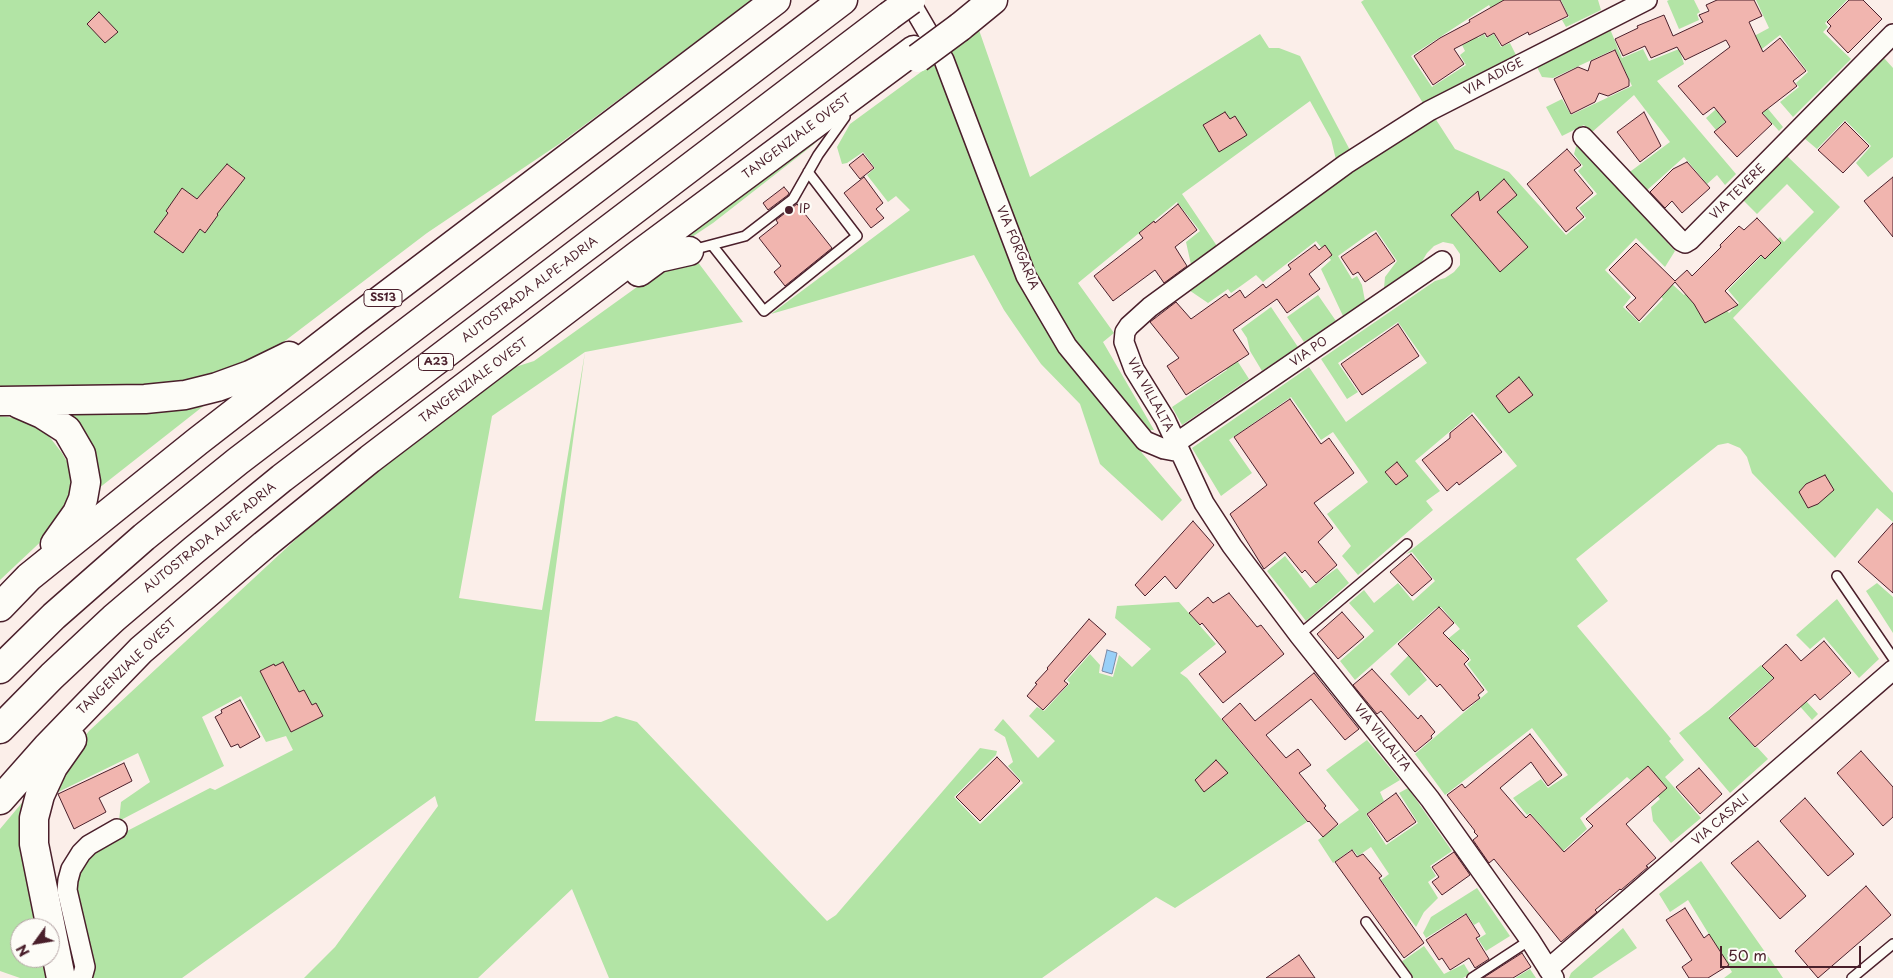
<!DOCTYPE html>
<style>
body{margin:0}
#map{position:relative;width:1893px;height:978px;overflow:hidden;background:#fbeee9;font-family:"Playpen Sans",sans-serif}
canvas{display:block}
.north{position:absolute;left:10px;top:918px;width:50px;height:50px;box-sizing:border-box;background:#fdfcf7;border:1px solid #b5a4a5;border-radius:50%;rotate:238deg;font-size:14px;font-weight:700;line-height:20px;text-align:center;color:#4a1f2b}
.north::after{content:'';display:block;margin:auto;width:18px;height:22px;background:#4a1f2b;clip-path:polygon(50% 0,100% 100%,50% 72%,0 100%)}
.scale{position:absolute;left:1720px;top:946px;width:141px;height:22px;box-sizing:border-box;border:2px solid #4a1f2b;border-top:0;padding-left:6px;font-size:15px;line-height:18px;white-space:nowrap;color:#4a1f2b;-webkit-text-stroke:4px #fdfcf7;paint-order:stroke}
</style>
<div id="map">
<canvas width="1893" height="978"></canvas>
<div class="north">N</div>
<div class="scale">50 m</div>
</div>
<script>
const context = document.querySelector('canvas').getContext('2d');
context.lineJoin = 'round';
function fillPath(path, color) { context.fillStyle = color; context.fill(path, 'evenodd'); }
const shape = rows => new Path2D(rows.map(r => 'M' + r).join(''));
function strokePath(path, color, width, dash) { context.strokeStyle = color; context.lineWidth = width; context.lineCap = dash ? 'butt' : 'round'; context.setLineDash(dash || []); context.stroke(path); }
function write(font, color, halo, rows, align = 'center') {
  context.font = font + ' "Playpen Sans",sans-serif'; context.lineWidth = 4.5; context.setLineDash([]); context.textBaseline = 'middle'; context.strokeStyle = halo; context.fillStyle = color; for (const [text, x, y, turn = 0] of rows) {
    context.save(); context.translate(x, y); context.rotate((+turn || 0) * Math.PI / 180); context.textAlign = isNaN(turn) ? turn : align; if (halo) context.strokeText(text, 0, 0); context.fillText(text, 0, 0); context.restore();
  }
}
const green = shape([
 [0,0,752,0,559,144,427,233,273,350,211,378,163,387,0,386],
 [1364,0,1509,0,1505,33,1489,5,1411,56,1432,87,1466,65,1460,55,1465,51,1462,45,1477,36,1478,38,1484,34,1486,38,1494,34,1501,47,1510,43,1517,57,1426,108,1361,2],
 [1561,0,1598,0,1601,10,1566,27,1562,20,1569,17],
 [1669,0,1694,0,1700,12,1697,14,1699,20,1679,29,1667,1],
 [1756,0,1847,0,1825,23,1828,27,1823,32,1851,59,1793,117,1780,102,1799,87,1796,83,1808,72,1780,35,1754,55,1745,41,1769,28],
 [1610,29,1622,58,1643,49,1649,61,1679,49,1684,64,1657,81,1736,174,1725,185,1717,175,1707,184,1684,157,1645,192,1627,174,1670,142,1634,95,1591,133,1584,125,1562,136,1546,107,1562,99,1571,115,1632,86,1615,49,1553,78,1542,77,1536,65],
 [979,30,1030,177,1260,34,1269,48,1279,48,1300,56,1351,152,1337,164,1331,139,1310,101,1182,194,1219,249,1192,269,1186,242,1200,231,1177,202,1078,283,1114,333,1103,342,1154,430,1146,430,1074,342,1034,273,949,51],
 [1726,58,1783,127,1779,131,1750,99,1716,130,1706,118,1739,89],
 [1884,58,1893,68,1893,157,1868,177,1856,163,1871,146,1845,120,1817,149,1804,138],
 [936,61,984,181,1089,387,1108,413,1182,500,1162,521,1100,464,1080,404,1041,364,1004,310,974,255,771,314,910,210,896,196,888,202,867,175,875,168,863,152,847,163,842,164,837,147,850,124],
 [1433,115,1455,149,1509,172,1566,235,1586,218,1579,208,1597,194,1578,171,1583,166,1574,154,1577,143,1675,251,1665,267,1636,238,1605,270,1631,297,1623,307,1640,323,1663,299,1659,294,1672,284,1684,295,1699,281,1729,313,1739,303,1728,290,1780,237,1784,242,1814,212,1787,184,1757,214,1743,200,1787,156,1840,207,1733,318,1893,493,1893,522,1877,508,1835,558,1752,473,1747,457,1740,448,1728,443,1718,445,1576,559,1608,601,1577,626,1667,734,1671,739,1669,741,1684,760,1665,777,1701,818,1671,843,1653,821,1651,807,1660,799,1642,778,1635,784,1627,777,1580,818,1587,829,1562,852,1554,845,1556,842,1530,813,1527,815,1513,798,1541,779,1548,788,1568,775,1532,728,1445,795,1415,754,1488,692,1467,664,1471,660,1463,649,1441,668,1434,660,1420,671,1427,680,1409,696,1390,674,1409,655,1417,664,1460,629,1441,607,1436,608,1355,680,1340,661,1374,631,1349,603,1364,590,1374,603,1398,583,1413,601,1435,581,1412,552,1406,554,1517,466,1473,412,1415,461,1440,491,1426,501,1433,510,1358,575,1342,556,1351,546,1327,514,1368,482,1333,432,1321,440,1291,397,1229,440,1252,473,1221,496,1192,448,1309,367,1346,422,1427,363,1398,322,1338,363,1358,392,1347,399,1321,359,1435,281,1445,278,1454,272,1460,265,1460,254,1453,244,1443,242,1434,246,1427,253,1421,263,1384,288,1385,277,1397,261,1376,230,1370,233,1338,256,1352,279,1357,276,1362,285,1365,301,1343,316,1321,269,1331,260,1316,241,1263,282,1256,275,1231,293,1228,289,1208,303,1186,288],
 [826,132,813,145,713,223,683,243,679,237],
 [697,261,743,322,585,352,535,721,601,722,616,716,637,722,827,921,836,915,980,748,997,751,996,755,954,797,980,824,1023,783,1008,766,1013,762,1005,737,994,730,1003,719,1038,758,1055,741,1029,716,1037,707,1044,711,1070,683,1067,680,1090,654,1100,665,1099,673,1113,677,1119,655,1132,667,1151,649,1115,618,1117,606,1179,602,1216,644,1180,673,1187,678,1307,822,1175,908,1156,897,1042,978,609,978,572,889,478,978,304,978,335,947,438,806,435,796,182,978,93,978,95,970,76,888,77,871,102,844,210,788,215,790,293,750,286,736,266,742,241,696,202,717,224,766,119,821,121,802,150,782,138,753,48,797,68,757,89,731,322,515,404,446,506,370,534,361,662,269],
 [585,352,542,610,459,598,492,416],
 [1318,295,1336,321,1304,342,1287,317],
 [1271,307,1298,347,1262,371,1250,351,1247,338,1241,329],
 [1231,351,1249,379,1182,425,1172,407,1227,370,1215,352],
 [206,404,94,492,65,413],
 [0,416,14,418,32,424,48,435,62,453,70,467,73,485,69,502,50,533,0,580],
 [1285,556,1310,588,1337,568,1349,583,1306,621,1267,571],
 [1877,583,1893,597,1893,633,1866,591],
 [1837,599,1879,659,1859,678,1824,637,1810,649,1796,635],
 [1761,665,1768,673,1775,667,1818,714,1812,720,1774,677,1728,717,1755,748,1757,747,1768,759,1730,793,1679,733,1709,710],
 [1367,740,1400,780,1380,792,1384,801,1366,814,1386,845,1418,823,1399,793,1408,788,1452,851,1430,866,1436,876,1428,882,1438,898,1424,912,1416,927,1381,880,1389,874,1371,847,1358,856,1352,849,1333,863,1318,840,1359,810,1326,770],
 [26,798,22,839,26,878,37,928,20,928,20,958,43,958,47,978,20,978,0,971,0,829],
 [1701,861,1777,969,1783,978,1724,978,1732,972,1688,900,1670,912,1659,894],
 [1477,888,1510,936,1486,951,1478,939,1486,934,1479,922,1474,925,1466,913,1426,938,1423,933,1431,917],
 [1623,928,1637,948,1592,978,1569,978,1571,973],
 [1424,946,1444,974,1464,964,1470,974,1463,978,1413,978,1401,962],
 [1530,969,1536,978,1515,978]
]);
const water = shape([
 [1107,650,1117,653,1112,674,1102,671,1107,650]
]);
const building = shape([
 [1504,0,1560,0,1568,16,1529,35,1528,32,1502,46,1494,33,1487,37,1485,33,1454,49,1464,64,1433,85,1414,56,1440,38,1470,22,1469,20,1504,0],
 [1717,0,1754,0,1762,16,1749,22,1763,52,1780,38,1806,71,1793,81,1797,86,1762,113,1772,124,1737,157,1714,132,1726,122,1714,107,1703,115,1678,86,1730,47,1726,40,1685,60,1677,47,1651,58,1645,46,1623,56,1615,39,1638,28,1637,26,1664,15,1673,36,1703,22,1699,15,1709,11,1706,5,1717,0],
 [1849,0,1863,0,1882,19,1848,53,1827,31,1831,26,1827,22,1849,0],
 [99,12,118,32,105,43,87,24,99,12],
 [1615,50,1629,80,1629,86,1608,96,1599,93,1595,102,1571,114,1554,79,1578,67,1588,71,1591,61,1615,50],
 [1225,112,1230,119,1235,116,1247,135,1219,152,1203,125,1225,112],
 [1644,112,1661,146,1640,162,1617,132,1644,112],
 [1845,122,1869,146,1843,173,1818,150,1845,122],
 [1567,149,1581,165,1574,170,1593,193,1576,208,1584,217,1566,232,1527,184,1567,149],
 [863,154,874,168,860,179,849,165,863,154],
 [1687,162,1710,188,1682,213,1672,201,1665,208,1650,192,1673,169,1687,162],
 [227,164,245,178,217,214,218,215,205,233,200,229,183,253,154,232,168,213,166,211,182,188,197,199,227,164],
 [864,177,883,203,876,209,884,218,871,228,844,193,864,177],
 [1893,177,1893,237,1864,201,1893,177],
 [1504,179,1517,195,1497,212,1528,247,1500,272,1451,215,1478,191,1480,201,1504,179],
 [784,187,789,193,788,195,768,210,763,203,784,187],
 [797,204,832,248,785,286,774,272,781,266,759,238,778,223,776,220,797,204],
 [1178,204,1197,230,1175,247,1187,266,1164,283,1155,270,1113,301,1094,276,1143,238,1139,233,1154,221,1155,223,1178,204],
 [1757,218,1781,243,1765,259,1761,255,1725,291,1738,305,1705,323,1694,304,1675,282,1639,321,1626,307,1636,298,1609,270,1636,243,1675,281,1687,270,1692,276,1721,247,1720,245,1739,226,1744,230,1757,218],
 [1376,233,1395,261,1365,282,1358,272,1353,275,1341,257,1376,233],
 [1315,245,1319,250,1325,245,1332,255,1309,274,1320,289,1287,313,1277,299,1233,330,1249,354,1186,395,1167,366,1179,358,1150,322,1176,302,1191,319,1226,294,1229,298,1240,290,1245,298,1263,284,1266,288,1291,269,1288,265,1315,245],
 [1398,324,1419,356,1362,395,1341,364,1398,324],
 [1519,377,1533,395,1509,413,1496,396,1519,377],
 [1290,399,1321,444,1329,438,1354,473,1314,503,1333,528,1318,542,1337,565,1316,583,1305,570,1302,573,1285,552,1264,569,1230,514,1267,485,1234,437,1290,399],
 [1472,415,1502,452,1459,485,1457,482,1447,491,1422,460,1450,438,1450,433,1472,415],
 [1397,462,1408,476,1396,485,1385,472,1397,462],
 [1825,475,1834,490,1818,504,1808,508,1799,492,1806,484,1825,475],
 [1193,521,1214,545,1176,589,1165,576,1145,596,1135,585,1193,521],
 [1893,523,1893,593,1858,562,1893,523],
 [1411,554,1432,579,1412,596,1390,572,1411,554],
 [1229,593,1257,627,1261,625,1284,654,1223,703,1199,674,1226,652,1202,623,1200,625,1189,613,1208,597,1213,603,1229,593],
 [1439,607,1454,623,1443,633,1469,659,1464,664,1484,690,1478,695,1480,698,1463,711,1440,684,1437,687,1398,644,1439,607],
 [1342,612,1364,637,1338,659,1317,634,1342,612],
 [1089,619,1106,634,1064,681,1068,684,1043,710,1027,696,1037,684,1035,683,1048,669,1047,668,1089,619],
 [1824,641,1851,673,1820,700,1815,694,1755,747,1729,718,1774,678,1762,666,1786,644,1801,661,1824,641],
 [283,662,299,692,304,690,312,705,316,703,323,716,291,732,260,671,274,664,275,666,283,662],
 [1372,669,1418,719,1421,715,1435,732,1431,736,1432,738,1415,752,1381,711,1377,714,1353,685,1372,669],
 [1314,673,1359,729,1345,740,1311,699,1266,735,1286,758,1298,749,1311,765,1299,773,1326,806,1324,808,1338,824,1323,837,1309,821,1308,822,1222,719,1240,703,1255,721,1314,673],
 [240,700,260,737,240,748,238,744,231,747,215,717,222,713,221,710,240,700],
 [1530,734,1562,775,1548,786,1531,762,1500,788,1526,818,1530,814,1564,852,1593,826,1586,819,1648,766,1667,788,1626,824,1656,858,1646,866,1648,867,1621,890,1620,889,1595,910,1597,912,1561,942,1494,859,1489,863,1473,840,1478,836,1474,832,1475,831,1447,795,1462,784,1465,788,1530,734],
 [1861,751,1893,787,1893,817,1883,826,1837,773,1861,751],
 [997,757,1020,781,980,821,956,797,997,757],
 [1216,760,1228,773,1204,792,1195,780,1216,760],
 [124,763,132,781,99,798,106,812,74,829,58,794,124,763],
 [1699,768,1722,794,1700,814,1676,787,1699,768],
 [1396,793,1416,822,1387,842,1367,814,1396,793],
 [1805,798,1854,854,1828,876,1780,821,1805,798],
 [1758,841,1806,896,1780,919,1731,863,1758,841],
 [1352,850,1357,857,1363,854,1382,876,1379,878,1424,943,1404,958,1335,862,1352,850],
 [1454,852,1470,875,1442,895,1432,882,1439,877,1432,867,1454,852],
 [1866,886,1891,915,1818,978,1795,951,1866,886],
 [1685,908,1704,938,1709,934,1729,965,1708,978,1689,978,1682,967,1692,960,1666,920,1685,908],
 [1466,914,1480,936,1476,938,1489,959,1475,968,1469,958,1450,970,1442,958,1439,960,1426,940,1466,914],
 [1522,953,1531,967,1513,978,1483,978,1522,953],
 [1299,955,1315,978,1266,978,1299,955]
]);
const service = shape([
 [712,245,764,311,857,236,808,172],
 [692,250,745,236,793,199,818,155,845,117],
 [1837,576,1893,658],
 [1299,635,1407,544],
 [1366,922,1407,978],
 [1472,978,1530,940],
 [1852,978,1893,944]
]);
const minor = shape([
 [909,0,944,60,1026,276,1067,346,1145,441,1164,449,1180,452],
 [1583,137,1681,241,1685,243,1690,240,1893,34],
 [1176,443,1442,261],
 [1548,969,1893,670],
 [82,978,85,967,67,890,68,880,71,869,81,853,89,845,117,829],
 [1554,978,1530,940,1430,799,1299,635,1232,546,1204,503,1165,419,1134,369,1124,342,1125,332,1129,326,1150,307,1346,164,1429,111,1647,0]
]);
const trunk = shape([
 [960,27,993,0],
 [639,272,658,258,689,251],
 [0,401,145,399,185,395,217,387,250,375,289,356],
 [19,404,42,414,67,430,81,454,86,482,83,499,77,513,55,544],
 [0,607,29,577,198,441,354,320,776,0],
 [0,800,47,747,141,650,264,545,370,459,638,255,914,50],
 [61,978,34,844,34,818,40,795,53,767,72,740]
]);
const motorway = shape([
 [0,669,54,616,144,537,238,461,843,0],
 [0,729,52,676,114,618,194,550,282,478,889,16]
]);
const trunkBridge = shape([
 [918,58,960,27]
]);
const motorwayBridge = shape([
 [889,16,911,0]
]);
const markers = [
 [789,210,5,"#4a1f2b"]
];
const shields = [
 [383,298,38],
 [436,362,35]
];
const shieldNames = [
 ["SS13",383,298],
 ["A23",436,362]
];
const streetNames = [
 ["VIA ADIGE",1494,77,-28],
 ["TANGENZIALE OVEST",797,137,-37],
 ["VIA TEVERE",1738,192,-45],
 ["VIA FORGARIA",1017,248,67],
 ["AUTOSTRADA ALPE-ADRIA",530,290,-37],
 ["VIA PO",1309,352,-35],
 ["TANGENZIALE OVEST",474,381,-37],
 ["VIA VILLALTA",1150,395,61],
 ["AUTOSTRADA ALPE-ADRIA",210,538,-39],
 ["TANGENZIALE OVEST",127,667,-44],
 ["VIA VILLALTA",1382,738,51],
 ["VIA CASALI",1721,820,-41]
];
const poiNames = [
 ["IP",799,210]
];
fillPath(green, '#b2e4a5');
fillPath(water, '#99d0f8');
strokePath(water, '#7989a6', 1);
fillPath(building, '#f1b5af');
strokePath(building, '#4a1f2b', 1);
strokePath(service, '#4a1f2b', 12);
strokePath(minor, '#4a1f2b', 22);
strokePath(trunk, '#4a1f2b', 31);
strokePath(motorway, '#4a1f2b', 31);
strokePath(service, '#fdfcf7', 9);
strokePath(minor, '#fdfcf7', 19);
strokePath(trunk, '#fdfcf7', 28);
strokePath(motorway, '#fdfcf7', 28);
strokePath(trunkBridge, '#4a1f2b', 31, []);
strokePath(motorwayBridge, '#4a1f2b', 31, []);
strokePath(trunkBridge, '#fdfcf7', 28);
strokePath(motorwayBridge, '#fdfcf7', 28);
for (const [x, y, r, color] of markers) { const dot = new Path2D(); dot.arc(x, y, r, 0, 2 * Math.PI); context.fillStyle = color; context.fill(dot); strokePath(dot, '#fdfcf7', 2); }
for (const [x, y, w] of shields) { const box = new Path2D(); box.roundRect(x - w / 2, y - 8.5, w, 17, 4); context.fillStyle = '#fdfcf7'; context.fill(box); strokePath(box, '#4a1f2b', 1); }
write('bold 11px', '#4a1f2b', null, shieldNames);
write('12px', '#4a1f2b', '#fdfcf7', streetNames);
write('12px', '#4a1f2b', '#fdfcf7', poiNames, 'left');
</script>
